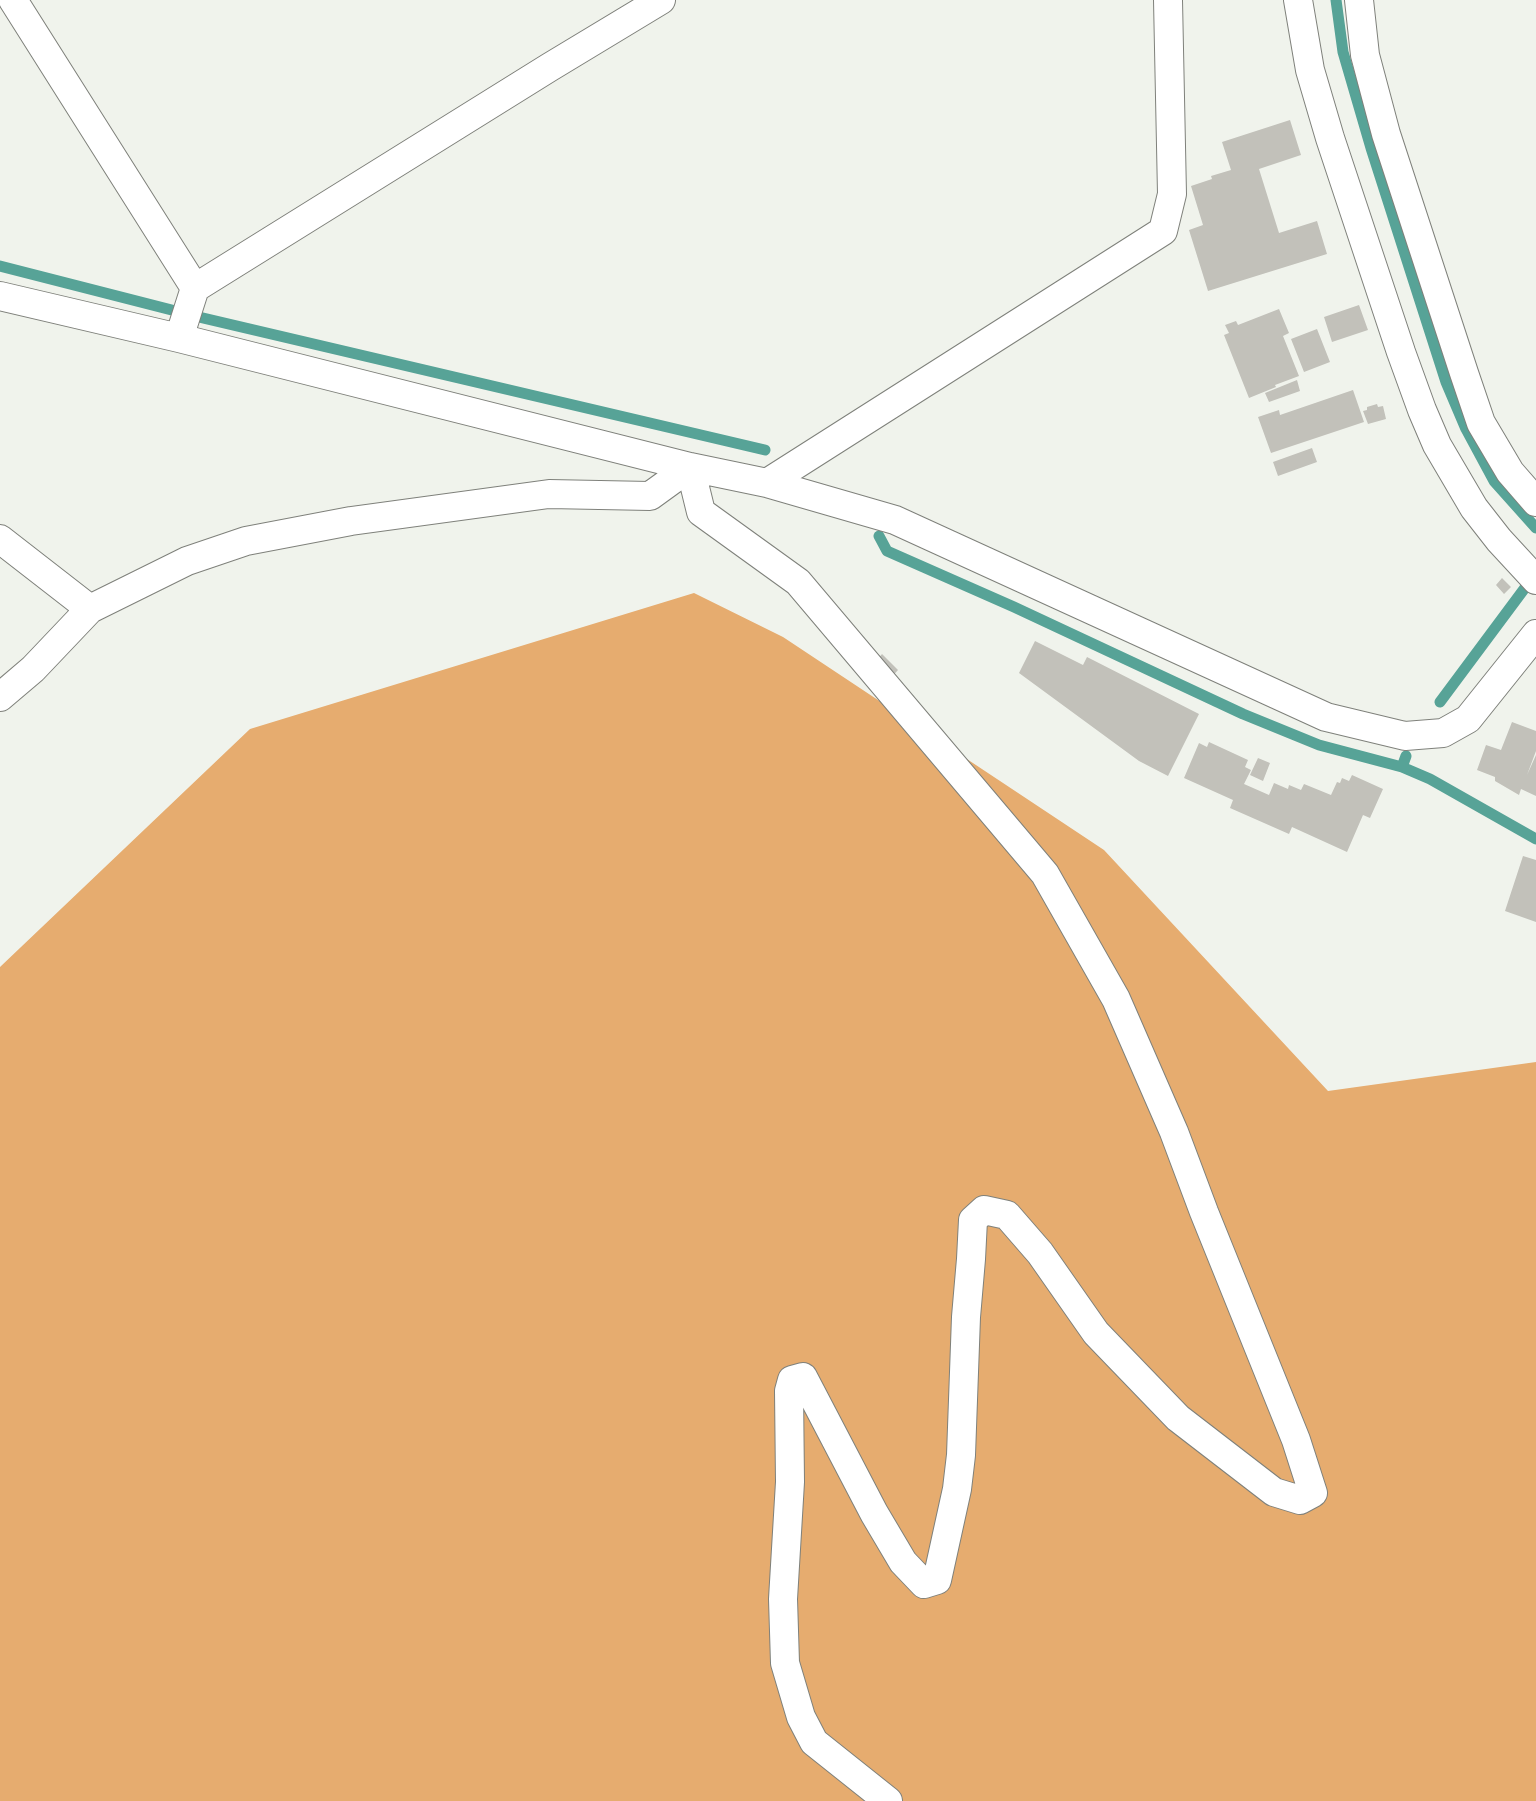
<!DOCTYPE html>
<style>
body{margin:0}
canvas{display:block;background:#f0f3ec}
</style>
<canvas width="1536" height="1801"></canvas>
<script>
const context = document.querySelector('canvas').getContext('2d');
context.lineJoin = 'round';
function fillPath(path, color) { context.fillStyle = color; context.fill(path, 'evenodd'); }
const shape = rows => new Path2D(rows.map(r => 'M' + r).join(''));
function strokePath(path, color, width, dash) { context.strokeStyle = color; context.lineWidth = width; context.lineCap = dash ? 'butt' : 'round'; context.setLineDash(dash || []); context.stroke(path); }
const forest = shape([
 [694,593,783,637,1104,850,1328,1091,1536,1062,1536,1801,0,1801,0,967,250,729]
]);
const stream = shape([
 [1336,0,1343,52,1371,148,1446,382,1466,429,1494,481,1536,528],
 [0,266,203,318,765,450],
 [879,536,887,551,1014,607,1243,714,1319,745,1402,767,1406,756],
 [1440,702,1533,577],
 [1402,767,1430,779,1536,839]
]);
const building = shape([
 [1290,120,1301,155,1259,169,1279,233,1317,221,1327,254,1208,291,1189,230,1203,225,1191,186,1212,179,1211,176,1231,170,1222,142],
 [1359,305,1368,330,1332,342,1324,317],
 [1279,309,1289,333,1283,336,1299,376,1275,385,1276,387,1249,398,1224,335,1229,333,1225,325,1236,321,1238,325],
 [1317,329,1330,362,1304,372,1291,339],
 [1297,380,1300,391,1269,402,1265,393],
 [1353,390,1364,422,1271,453,1258,417,1279,410,1280,415],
 [1377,404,1378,407,1383,406,1386,419,1368,424,1363,411,1367,410,1367,407],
 [1312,448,1317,462,1278,476,1273,462],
 [1502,578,1511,587,1504,594,1496,585],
 [1035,641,1083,665,1087,657,1199,714,1168,776,1139,761,1019,673],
 [882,654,898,670,887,682,871,667],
 [1512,722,1536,731,1536,751,1527,775,1536,755,1536,796,1521,789,1519,795,1495,781,1495,777,1477,770,1486,745,1501,750],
 [1209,742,1248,760,1245,767,1251,770,1244,784,1269,795,1274,783,1288,789,1289,785,1301,790,1304,784,1331,795,1337,782,1340,783,1342,778,1349,781,1352,775,1383,789,1370,818,1363,815,1347,852,1292,827,1289,834,1230,808,1233,800,1184,778,1199,743,1207,747],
 [1258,758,1270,763,1263,781,1250,775],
 [1523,856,1536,860,1536,922,1505,911]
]);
const minor = shape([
 [13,0,195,288],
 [1298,0,1310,70,1330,138,1401,352,1422,410,1437,445,1474,508,1499,540,1536,580],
 [1359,0,1365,55,1386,134,1464,373,1481,423,1510,472,1536,502],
 [0,296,179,338,690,467,767,483,895,520,1326,717,1405,736,1443,733,1468,719,1536,634],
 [179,338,195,288,550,67,661,0],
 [767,483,1163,231,1172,194,1168,0],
 [0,539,90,609],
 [0,697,33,669,90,609,187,561,246,541,351,521,549,494,650,496,690,467,701,512,798,582,1045,874,1116,999,1174,1132,1204,1212,1296,1440,1313,1493,1300,1500,1274,1492,1178,1418,1096,1333,1040,1253,1007,1215,984,1210,973,1220,971,1259,966,1317,961,1455,957,1489,937,1580,924,1584,903,1562,874,1513,803,1377,792,1380,789,1391,790,1482,783,1599,785,1663,801,1717,814,1742,888,1801]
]);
fillPath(forest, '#e6ac6f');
strokePath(stream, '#57a397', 11);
fillPath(building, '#c2c1ba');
strokePath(minor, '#7f817b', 30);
strokePath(minor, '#fff', 28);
</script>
